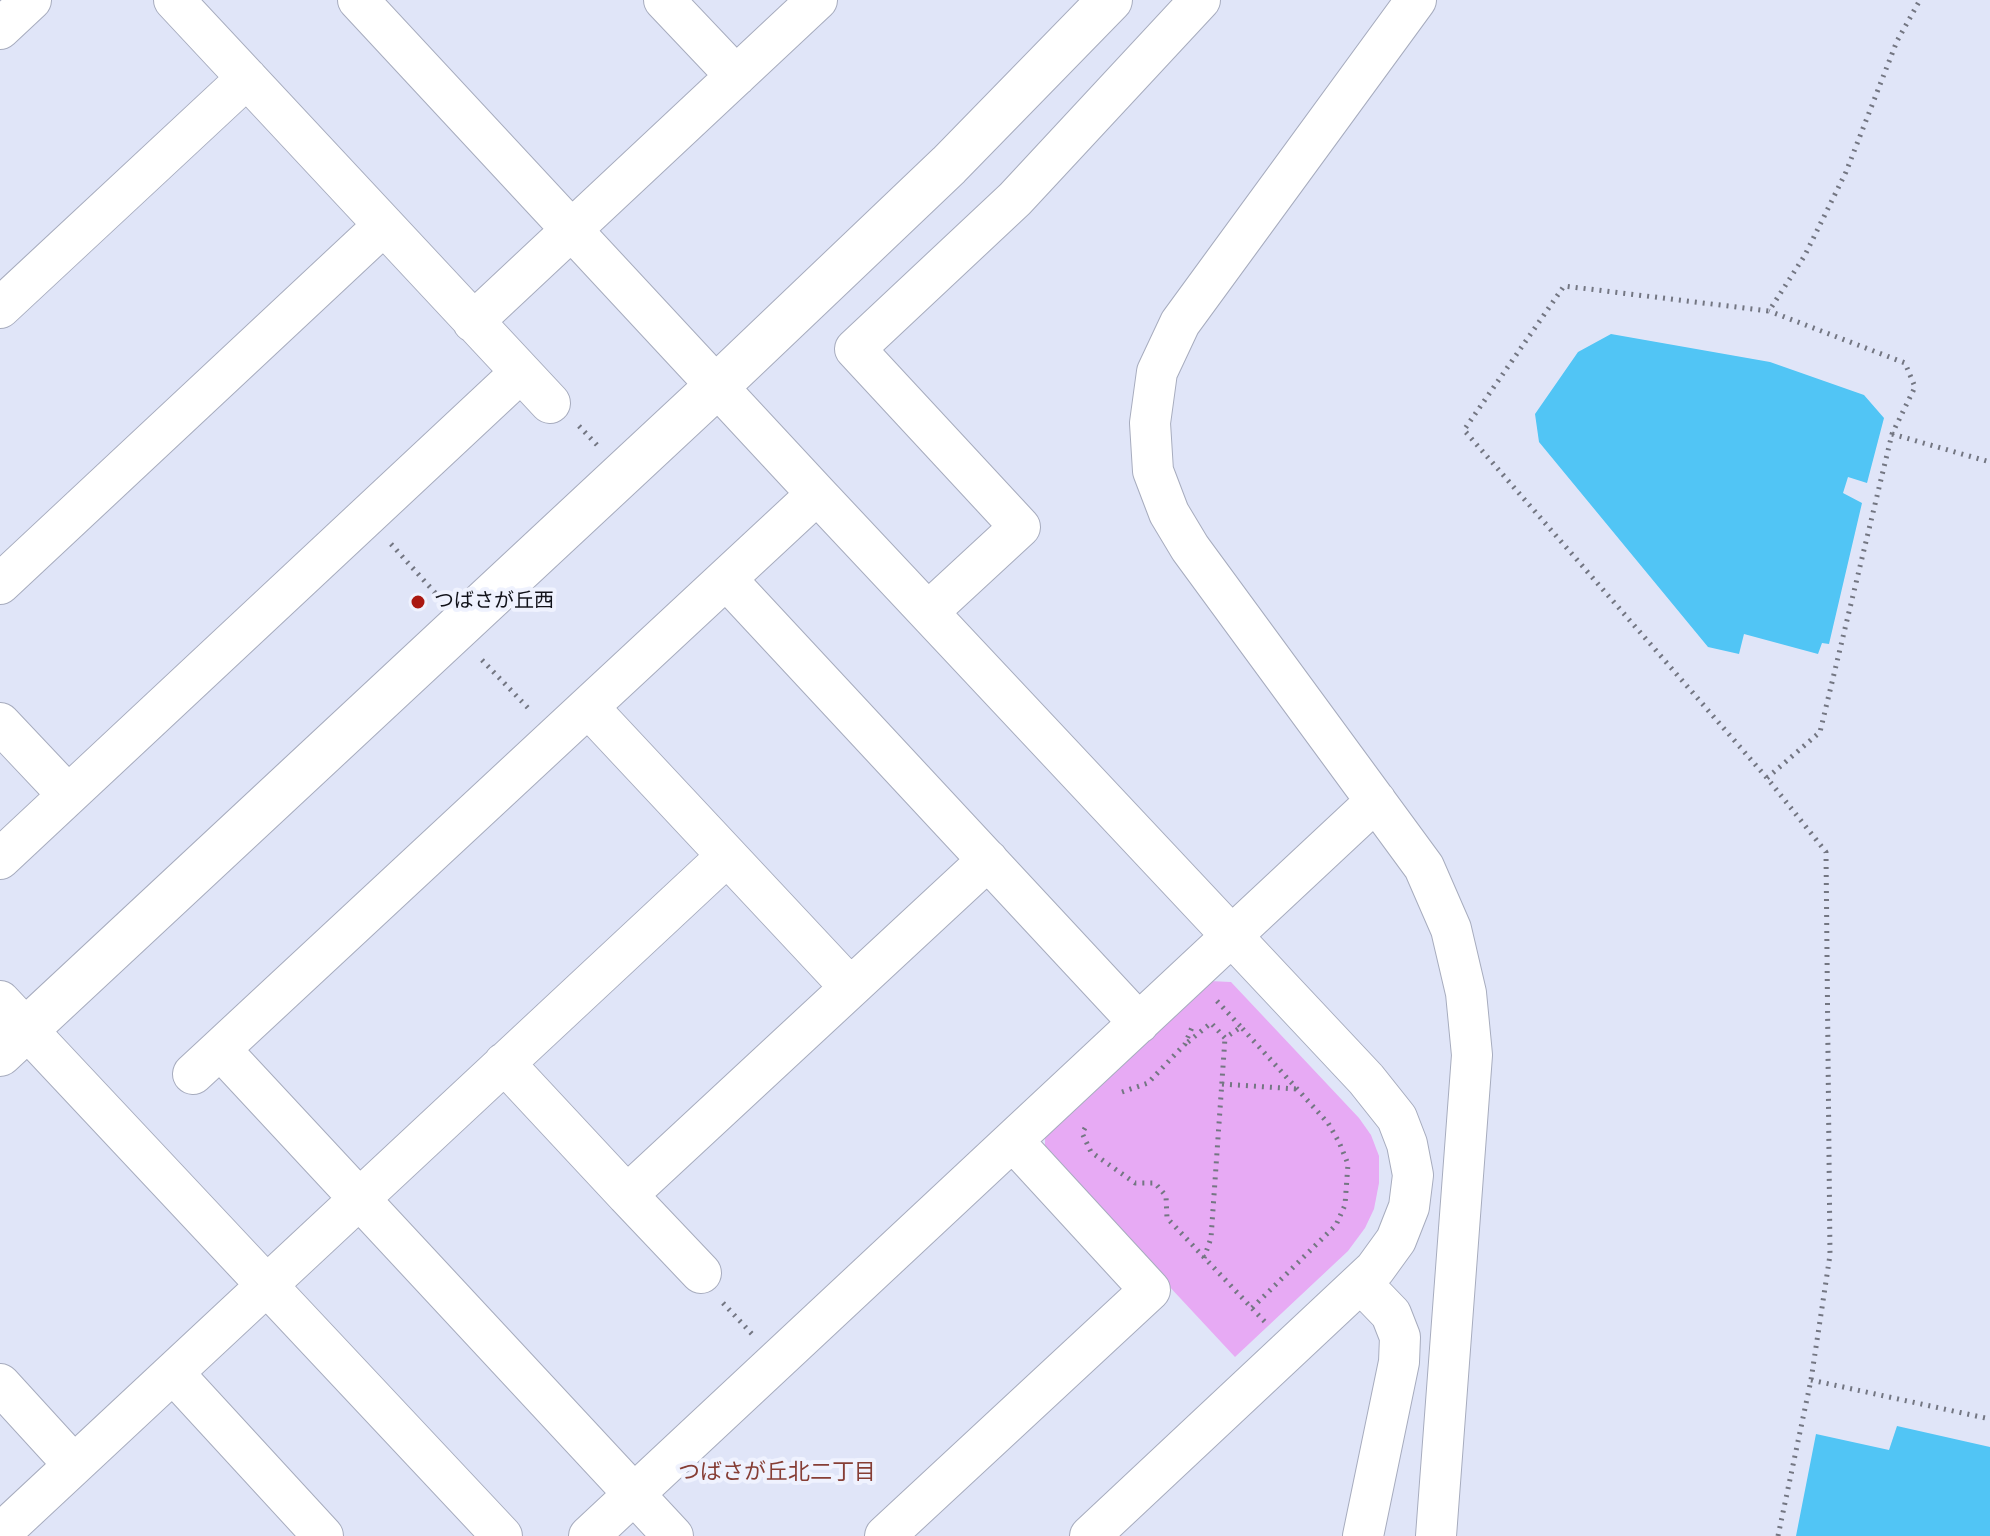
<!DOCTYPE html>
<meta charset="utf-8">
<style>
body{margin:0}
canvas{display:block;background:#e0e5f8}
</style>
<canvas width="1990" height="1536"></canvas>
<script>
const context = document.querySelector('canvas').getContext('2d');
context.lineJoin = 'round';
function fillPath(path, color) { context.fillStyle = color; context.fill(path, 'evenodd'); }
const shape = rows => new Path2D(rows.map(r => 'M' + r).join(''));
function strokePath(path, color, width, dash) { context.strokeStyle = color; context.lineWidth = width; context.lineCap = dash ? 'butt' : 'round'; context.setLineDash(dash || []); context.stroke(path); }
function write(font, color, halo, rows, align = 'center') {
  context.font = font + ' Poppins,"Noto Sans JP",sans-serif'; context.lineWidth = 8; context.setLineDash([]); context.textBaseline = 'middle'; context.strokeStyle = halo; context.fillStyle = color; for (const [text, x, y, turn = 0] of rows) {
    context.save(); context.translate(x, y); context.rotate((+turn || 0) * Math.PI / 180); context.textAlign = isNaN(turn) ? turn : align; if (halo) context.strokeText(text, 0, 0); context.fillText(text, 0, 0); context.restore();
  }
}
const green = shape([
 [1209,981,1231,982,1359,1118,1371,1135,1379,1156,1379,1183,1374,1209,1365,1228,1348,1251,1235,1357,1045,1153,1045,1137]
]);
const water = shape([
 [1611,334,1770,362,1864,395,1884,418,1867,483,1848,477,1843,493,1862,503,1829,644,1822,643,1818,654,1744,634,1739,654,1708,647,1539,442,1535,414,1578,352],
 [1897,1426,1990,1447,1990,1536,1796,1536,1816,1434,1889,1450]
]);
const path = shape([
 [579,426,597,445],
 [1892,434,1990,462],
 [391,544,438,596],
 [482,660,530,710],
 [1767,778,1820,732,1892,434,1915,387,1905,363,1769,311],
 [1217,1001,1241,1027],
 [1188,1042,1211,1023,1225,1038,1241,1027,1328,1123,1339,1142,1348,1164,1345,1205,1336,1225,1252,1308],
 [1222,1084,1297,1089],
 [1122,1092,1148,1083,1185,1044,1193,1025],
 [1085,1128,1082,1133,1091,1152,1135,1183,1155,1183,1166,1196,1167,1218,1265,1322],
 [1204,1258,1211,1238,1225,1038],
 [723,1303,752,1334],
 [1811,1380,1990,1419],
 [1778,1536,1811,1380,1830,1255,1826,852,1767,778,1464,430,1564,286,1769,311,1805,255,1846,172,1897,41,1920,0]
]);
const minor = shape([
 [174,0,550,403],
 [358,0,817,494,1366,1079,1397,1118,1407,1144,1413,1175,1409,1207,1396,1240,1375,1269,1090,1536],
 [664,0,736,76],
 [1416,0,1180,323,1157,372,1150,423,1153,471,1169,513,1190,548,1424,867,1451,929,1466,993,1472,1055,1436,1536],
 [0,29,31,0],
 [0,308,247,78],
 [473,322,817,0],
 [726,579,1139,1023],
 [0,584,384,225],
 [928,612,1020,527,855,349,1015,199,1200,0],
 [588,707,850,987],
 [0,723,68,795],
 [0,859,521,372],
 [0,1001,502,1536],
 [504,1063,627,1195,988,860],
 [193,1074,220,1049],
 [627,1195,701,1273],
 [1362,1284,1391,1314,1400,1337,1399,1362,1363,1536],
 [174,1374,323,1536],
 [0,1384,74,1465],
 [0,1534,727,856],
 [589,1536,1376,801],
 [673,1536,220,1049,817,494],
 [885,1536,1150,1290,1013,1141]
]);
const tertiary = shape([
 [0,1054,717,386,949,165,1110,0]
]);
const markers = [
 [418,602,8,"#aa1811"]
];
const poiNames = [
 ["つばさが丘西",434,602]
];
const neighbourhoodNames = [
 ["つばさが丘北二丁目",777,1473]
];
fillPath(green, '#e7aaf4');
fillPath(water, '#51c5f5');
strokePath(minor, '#a7acbe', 42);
strokePath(tertiary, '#a7acbe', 46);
strokePath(path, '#737682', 5, [2, 6]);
strokePath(minor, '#fff', 40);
strokePath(tertiary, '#fff', 44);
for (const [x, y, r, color] of markers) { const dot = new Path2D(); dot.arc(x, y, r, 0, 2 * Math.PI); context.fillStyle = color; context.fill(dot); strokePath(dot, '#eff2fe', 3); }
write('20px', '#111219', '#eff2fe', poiNames, 'left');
write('22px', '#863e35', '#eff2fe', neighbourhoodNames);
</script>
